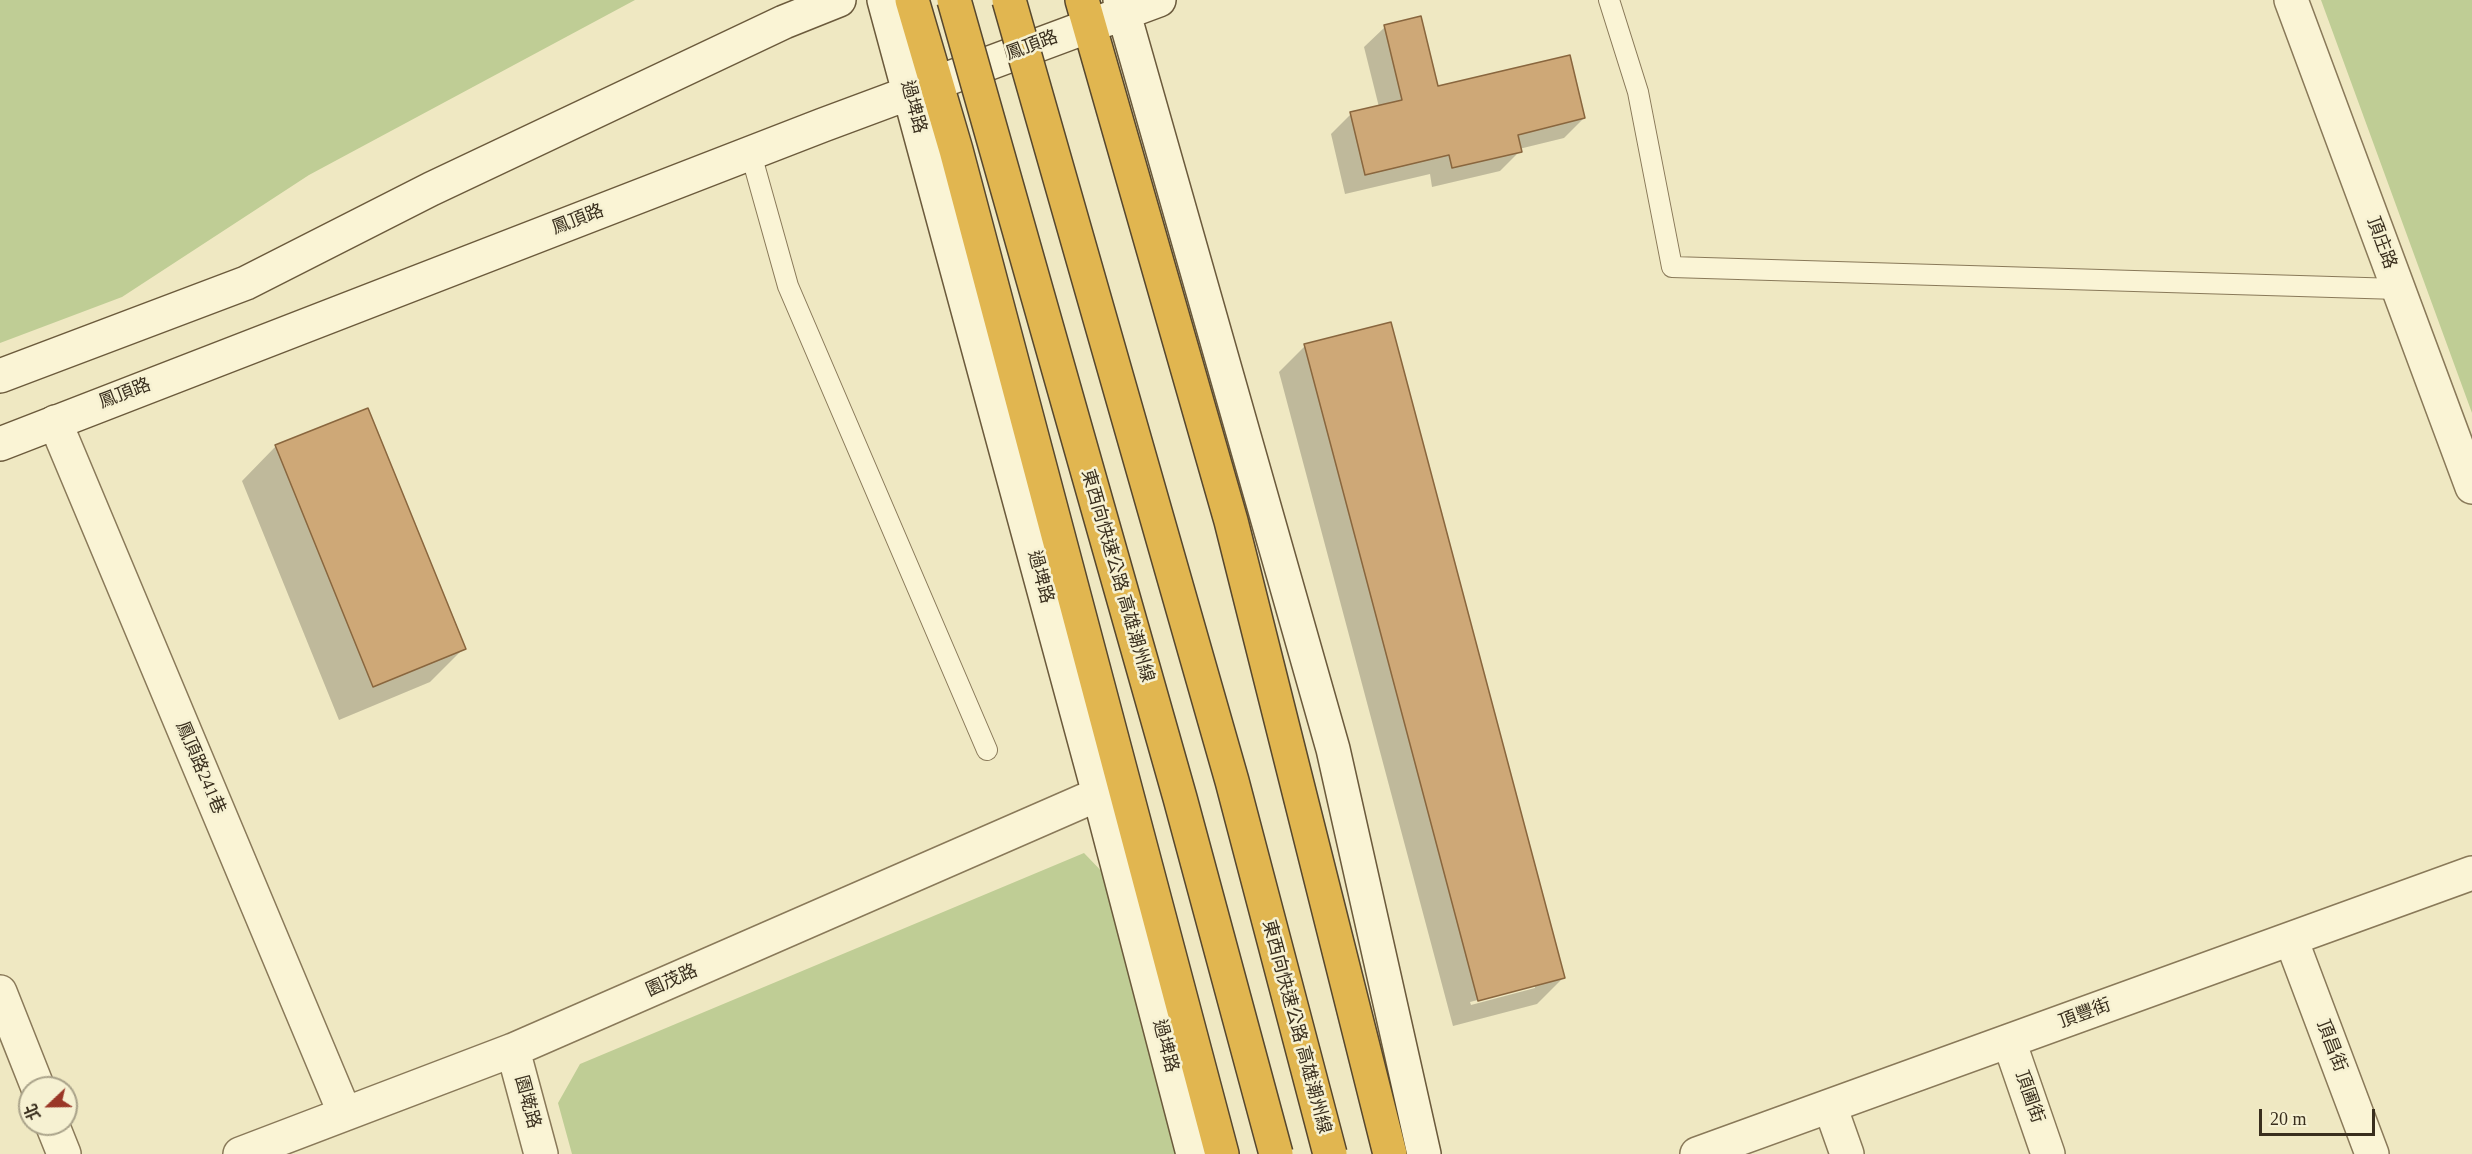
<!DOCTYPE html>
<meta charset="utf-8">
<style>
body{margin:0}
#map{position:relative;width:2472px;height:1154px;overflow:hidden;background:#efe8c2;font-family:"Times New Roman","Noto Sans TC",serif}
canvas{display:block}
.north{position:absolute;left:18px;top:1076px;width:60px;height:60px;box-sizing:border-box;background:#f6f1d2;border:2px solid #aaa38a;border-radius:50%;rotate:248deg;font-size:16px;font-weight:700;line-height:24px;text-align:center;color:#392e1d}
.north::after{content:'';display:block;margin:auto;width:21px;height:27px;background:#9a3727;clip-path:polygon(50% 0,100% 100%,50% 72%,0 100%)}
.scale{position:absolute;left:2259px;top:1109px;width:116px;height:27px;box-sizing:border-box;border:3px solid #392e1d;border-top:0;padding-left:8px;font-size:18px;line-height:21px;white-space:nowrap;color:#392e1d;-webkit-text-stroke:4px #f6f1d2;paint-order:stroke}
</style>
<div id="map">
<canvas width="2472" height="1154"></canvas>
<div class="north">北</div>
<div class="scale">20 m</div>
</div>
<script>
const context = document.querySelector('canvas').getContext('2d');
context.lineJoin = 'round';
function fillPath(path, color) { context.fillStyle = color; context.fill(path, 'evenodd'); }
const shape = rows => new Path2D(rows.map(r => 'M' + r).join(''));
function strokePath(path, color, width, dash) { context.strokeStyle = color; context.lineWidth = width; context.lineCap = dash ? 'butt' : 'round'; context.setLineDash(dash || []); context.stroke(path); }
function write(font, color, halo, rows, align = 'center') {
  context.font = font + ' "Times New Roman","Noto Sans TC",serif'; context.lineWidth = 5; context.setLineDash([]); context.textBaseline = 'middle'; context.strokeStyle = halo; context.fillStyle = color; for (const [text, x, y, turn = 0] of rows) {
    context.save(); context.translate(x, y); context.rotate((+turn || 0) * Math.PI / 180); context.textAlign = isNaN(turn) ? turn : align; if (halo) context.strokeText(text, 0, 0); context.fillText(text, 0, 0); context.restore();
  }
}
const green = shape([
 [0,0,635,0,309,175,122,297,0,343],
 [2321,0,2472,0,2472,413],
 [1084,853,1110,880,1178,1154,572,1154,558,1103,580,1064]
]);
const shadow = shape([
 [1385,27,1437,88,1584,118,1564,138,1519,149,1520,151,1500,171,1432,187,1430,174,1345,194,1331,134,1351,114,1379,107,1364,47],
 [1305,346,1563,978,1537,1004,1453,1026,1279,372],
 [1535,985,1535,988,1471,1005,1470,1002],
 [276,446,464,648,430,682,339,720,242,481]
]);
const building = shape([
 [1421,16,1438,86,1570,55,1585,118,1518,135,1522,152,1452,168,1449,155,1365,175,1350,112,1402,100,1384,25,1421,16],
 [1391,322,1565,978,1478,1001,1304,344,1391,322],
 [368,408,466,649,373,687,275,445,368,408]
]);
const lane = shape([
 [1609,0,1638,92,1672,267,2398,289],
 [751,154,788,286,987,750]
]);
const street = shape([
 [2291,0,2472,487],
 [55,422,345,1114],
 [2291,939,2372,1154],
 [0,992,38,1088],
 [2009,1041,2048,1154],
 [513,1050,541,1154],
 [1830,1106,1847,1154],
 [52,1124,64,1154],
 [240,1154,513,1050,1099,794],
 [1697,1154,2472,873]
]);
const secondary = shape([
 [884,0,1099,794,1193,1154],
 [1120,0,1333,749,1424,1154],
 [0,376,246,283,431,189,784,22,839,0],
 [0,444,823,125,1159,0]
]);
const highway = shape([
 [912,0,956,150,1222,1154],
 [1082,0,1231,521,1390,1154]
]);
const highwayBridge = shape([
 [954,0,1180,798,1276,1154],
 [1009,0,1232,781,1330,1154]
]);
const streetNames = [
 ["鳳頂路",1032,46,-20],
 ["過埤路",913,107,75],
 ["鳳頂路",578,220,-21],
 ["頂庄路",2381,243,70],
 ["鳳頂路",125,394,-21],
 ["東西向快速公路 高雄潮州線",1117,576,74],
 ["過埤路",1040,577,75],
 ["鳳頂路241巷",200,768,67],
 ["園茂路",672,981,-24],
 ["頂豐街",2085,1014,-20],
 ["東西向快速公路 高雄潮州線",1296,1027,75],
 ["過埤路",1165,1046,75],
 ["頂昌街",2331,1046,69],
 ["頂圃街",2029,1097,71],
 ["園墘路",527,1102,75]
];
fillPath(green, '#bfcd95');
fillPath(shadow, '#0003');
fillPath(building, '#cea877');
strokePath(building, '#89663e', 1.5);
strokePath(lane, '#897959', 22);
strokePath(street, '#897959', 36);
strokePath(secondary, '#6b5a3c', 36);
strokePath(highway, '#57472d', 36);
strokePath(lane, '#faf4d5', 20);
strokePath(street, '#faf4d5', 33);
strokePath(secondary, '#faf4d5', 33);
strokePath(highway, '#e1b650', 33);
strokePath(highwayBridge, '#57472d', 36, []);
strokePath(highwayBridge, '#e1b650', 33);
write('18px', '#392e1d', '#f6f1d2', streetNames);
</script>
